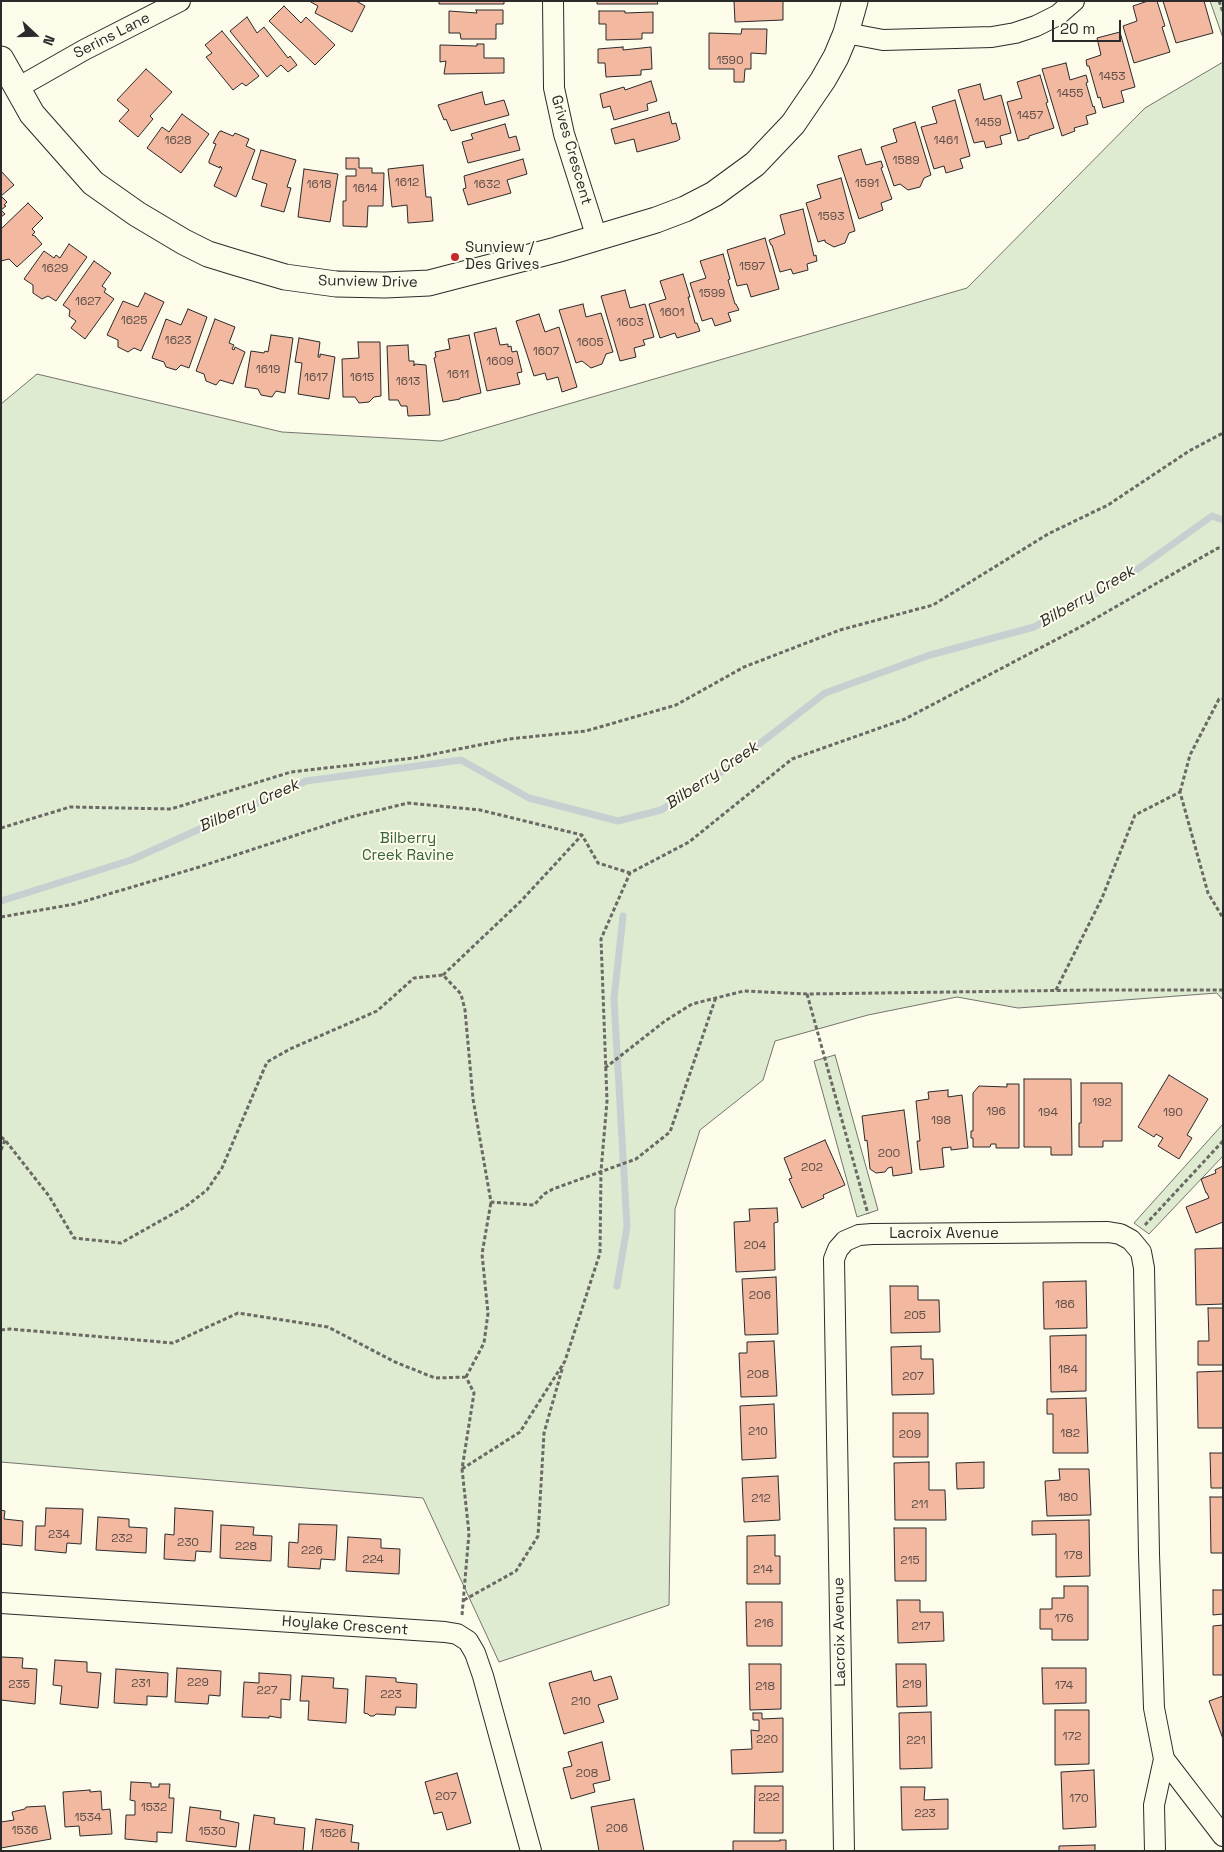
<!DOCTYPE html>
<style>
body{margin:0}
#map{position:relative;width:1224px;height:1852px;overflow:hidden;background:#fdfbea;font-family:"Space Grotesk",sans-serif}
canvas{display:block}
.frame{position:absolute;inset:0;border:2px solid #2b2b2b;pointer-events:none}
.north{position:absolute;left:10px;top:10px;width:50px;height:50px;-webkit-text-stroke:4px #fdfbea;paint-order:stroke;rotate:111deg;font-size:14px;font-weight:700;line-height:20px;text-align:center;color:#2b2b2b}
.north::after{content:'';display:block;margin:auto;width:18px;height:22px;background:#2b2b2b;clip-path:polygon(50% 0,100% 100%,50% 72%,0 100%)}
.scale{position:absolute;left:1052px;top:20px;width:69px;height:22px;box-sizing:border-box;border:2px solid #2b2b2b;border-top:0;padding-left:6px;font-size:15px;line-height:18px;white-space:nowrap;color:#2b2b2b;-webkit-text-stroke:4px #fdfbea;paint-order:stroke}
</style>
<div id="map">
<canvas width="1224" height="1852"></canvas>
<div class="frame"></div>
<div class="north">N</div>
<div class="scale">20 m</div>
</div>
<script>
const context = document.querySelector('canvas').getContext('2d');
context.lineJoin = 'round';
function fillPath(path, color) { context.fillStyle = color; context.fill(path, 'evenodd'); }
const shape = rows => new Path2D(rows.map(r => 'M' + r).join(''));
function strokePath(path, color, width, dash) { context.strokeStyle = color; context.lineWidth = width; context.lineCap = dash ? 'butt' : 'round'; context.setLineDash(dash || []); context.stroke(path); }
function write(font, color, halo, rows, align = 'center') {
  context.font = font + ' "Space Grotesk",sans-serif'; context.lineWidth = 4; context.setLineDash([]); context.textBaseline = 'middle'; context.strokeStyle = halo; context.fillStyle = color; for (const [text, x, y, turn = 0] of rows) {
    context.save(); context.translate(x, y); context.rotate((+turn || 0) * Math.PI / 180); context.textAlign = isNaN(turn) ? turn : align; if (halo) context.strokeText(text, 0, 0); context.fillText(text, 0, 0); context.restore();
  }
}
const green = shape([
 [1210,1,1223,1,1223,38,1210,1],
 [1223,62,1223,1000,1217,993,1018,1008,957,997,868,1015,775,1041,763,1080,700,1130,675,1209,669,1605,499,1662,423,1498,1,1462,1,404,37,374,282,432,441,441,967,288,1145,108,1223,62],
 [835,1055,878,1210,857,1217,814,1061,835,1055],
 [1223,1124,1223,1156,1149,1234,1134,1223,1223,1124]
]);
const stream = shape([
 [1,901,131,860,306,781,461,760,529,798,618,821,661,810,731,766,825,693,930,655,1034,627,1128,576,1212,516,1223,520],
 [617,1286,627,1227,614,999,623,916]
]);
const building = shape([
 [309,1,356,1,365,6,352,32,315,13,318,6,309,1],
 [439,1,504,1,504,4,439,4,439,1],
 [597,1,657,1,658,4,597,4,597,1],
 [734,1,783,1,783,20,735,22,734,1],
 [1148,1,1157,1,1165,26,1162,27,1170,52,1134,63,1123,26,1137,21,1133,6,1148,1],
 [1163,1,1204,1,1213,33,1176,43,1163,1],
 [284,6,301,23,306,17,335,45,315,65,269,21,284,6],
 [476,10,503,10,503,24,496,24,496,39,461,39,460,33,449,33,449,11,477,13,476,10],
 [599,11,625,11,625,13,653,12,653,33,642,33,642,39,606,40,606,24,599,24,599,11],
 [247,17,257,33,264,27,288,58,290,56,297,65,288,72,281,65,267,77,230,31,247,17],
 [742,29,767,29,766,54,751,53,751,69,745,69,744,82,734,82,734,69,709,69,709,33,741,34,742,29],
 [222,31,259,76,246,86,242,83,233,90,206,57,212,53,205,45,222,31],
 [1120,32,1135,87,1121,91,1124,102,1103,108,1100,97,1098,98,1089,66,1087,66,1086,60,1101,55,1097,38,1120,32],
 [477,44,484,44,484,58,504,58,504,73,444,74,446,61,440,62,440,45,477,46,477,44],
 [623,47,623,50,651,47,652,69,641,70,641,75,606,77,605,63,598,63,598,49,623,47],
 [1066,63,1070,80,1086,75,1088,82,1086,83,1093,107,1094,106,1096,113,1086,116,1088,124,1074,128,1075,131,1062,136,1042,69,1066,63],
 [146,69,172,92,150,116,153,119,138,137,119,121,129,110,117,100,146,69],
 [1040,75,1048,102,1046,103,1054,128,1029,136,1029,138,1018,141,1007,102,1022,98,1017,82,1040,75],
 [651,81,657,101,647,104,648,110,614,120,610,106,603,108,600,94,624,87,625,90,651,81],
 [980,84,984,100,1001,95,1011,133,1000,136,1002,144,986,148,984,141,974,143,958,90,980,84],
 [482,92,485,105,504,100,509,115,451,131,446,119,444,120,438,105,482,92],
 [955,100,970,156,960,159,963,168,946,173,944,166,934,169,921,127,937,123,932,107,955,100],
 [669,112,672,124,676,123,680,139,677,141,637,152,634,139,615,144,611,129,669,112],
 [182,114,209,134,181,173,147,148,162,127,169,132,182,114],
 [915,122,931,175,924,178,920,187,908,190,900,184,894,186,881,147,897,142,893,129,915,122],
 [505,124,509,138,516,136,520,150,468,163,462,142,473,139,471,134,505,124],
 [221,131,233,136,235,133,249,139,246,146,255,150,236,197,214,186,222,168,220,166,220,168,209,163,209,161,216,144,213,143,219,132,221,131],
 [861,149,866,165,881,161,883,167,881,168,892,199,881,203,883,210,859,219,838,156,861,149],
 [261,150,296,160,287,187,291,188,284,212,261,206,267,184,252,179,261,150],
 [346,158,359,158,359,168,372,168,372,173,384,173,383,206,368,206,367,227,343,226,343,201,346,201,346,176,356,176,356,169,346,169,346,158],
 [523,159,527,174,507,180,511,193,468,205,463,189,466,188,464,176,523,159],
 [423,165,426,197,431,197,433,221,408,223,407,205,392,207,388,169,423,165],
 [304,169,338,174,330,222,298,217,304,169],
 [1,171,14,185,1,196,1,171],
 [841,178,855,231,849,233,845,243,834,247,825,242,825,240,818,242,806,203,821,198,817,185,841,178],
 [1,196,7,202,4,205,6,206,1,210,5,214,1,217,1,196],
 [28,203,43,218,32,229,35,232,32,235,35,236,42,244,17,267,9,259,1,261,1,229,28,203],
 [803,209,814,256,816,255,817,261,807,264,808,270,793,274,791,269,780,272,772,245,771,245,769,240,785,234,780,215,803,209],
 [765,238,779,289,751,297,747,284,737,286,727,250,765,238],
 [69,244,87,257,56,301,48,296,42,299,33,293,33,285,24,279,44,251,54,258,56,255,60,258,69,244],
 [723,254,730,279,728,280,735,304,736,304,739,310,728,313,731,321,715,326,712,318,702,321,690,283,706,278,700,261,723,254],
 [94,261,111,273,102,286,106,289,104,292,114,299,85,339,71,328,76,321,69,316,70,310,63,305,94,261],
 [683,274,690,297,688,297,695,323,697,323,700,331,677,338,675,333,660,338,649,304,666,299,660,281,683,274],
 [625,290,630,308,645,304,654,337,643,340,645,345,634,348,636,357,620,361,601,296,625,290],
 [145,293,164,302,141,351,134,348,128,352,118,347,118,340,107,335,123,301,138,307,145,293],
 [583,304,586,317,601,313,613,352,606,354,602,364,591,368,582,361,576,363,559,310,583,304],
 [188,309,207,317,189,368,181,365,176,370,166,367,164,362,152,358,166,319,181,325,188,309],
 [539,314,545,332,559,327,577,387,562,392,558,377,547,380,545,373,534,376,516,321,539,314],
 [215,319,235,327,229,343,234,345,232,349,234,350,235,347,245,352,233,384,220,380,216,385,206,381,204,374,196,371,215,319],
 [496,328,500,345,508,344,508,347,511,346,512,352,517,351,522,372,517,373,520,384,487,391,474,333,496,328],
 [271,335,293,338,285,393,276,391,272,397,261,395,258,389,245,387,251,351,264,353,265,351,268,352,271,335],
 [469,335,481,393,460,398,460,399,443,402,434,358,436,357,435,352,450,349,448,339,469,335],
 [299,338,320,342,318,357,320,357,320,354,335,357,329,399,298,394,302,363,295,362,299,338],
 [358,342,380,342,381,396,374,397,369,402,359,403,355,397,343,397,342,359,359,358,358,342],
 [408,345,409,361,414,361,414,366,415,364,426,365,430,415,408,416,407,406,401,406,398,400,389,400,387,346,408,345],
 [1169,1075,1208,1099,1187,1135,1192,1138,1179,1159,1158,1146,1163,1138,1156,1134,1154,1137,1138,1127,1169,1075],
 [1024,1079,1071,1079,1072,1155,1051,1155,1051,1147,1024,1147,1024,1079],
 [1081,1083,1122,1083,1122,1141,1103,1141,1103,1147,1079,1147,1079,1123,1081,1123,1081,1083],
 [1007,1084,1019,1084,1019,1148,996,1148,996,1144,991,1144,990,1147,973,1147,973,1138,971,1138,971,1131,973,1131,973,1093,979,1086,1007,1087,1007,1084],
 [948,1090,948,1097,962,1095,968,1148,951,1150,951,1147,942,1148,944,1167,920,1170,917,1141,920,1141,916,1101,929,1099,928,1092,948,1090],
 [904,1110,912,1173,893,1176,892,1167,888,1168,885,1172,876,1173,870,1169,867,1140,865,1141,862,1116,904,1110],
 [825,1140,845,1185,823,1195,824,1198,802,1208,789,1179,792,1178,784,1158,825,1140],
 [1223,1166,1223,1222,1196,1233,1186,1207,1209,1198,1207,1193,1206,1193,1201,1179,1216,1173,1215,1170,1223,1166],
 [777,1208,778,1222,774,1223,775,1270,736,1272,734,1222,750,1221,749,1209,777,1208],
 [1223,1248,1223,1304,1196,1305,1195,1249,1223,1248],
 [776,1277,778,1334,745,1335,742,1279,776,1277],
 [1086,1281,1087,1328,1044,1329,1043,1282,1086,1281],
 [890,1286,918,1286,918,1300,939,1300,940,1332,891,1333,890,1286],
 [1208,1308,1223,1308,1223,1365,1198,1365,1198,1341,1209,1341,1208,1308],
 [1086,1335,1086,1391,1051,1392,1050,1336,1086,1335],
 [774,1341,777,1396,741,1397,739,1353,747,1353,747,1342,774,1341],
 [921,1346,921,1359,933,1359,934,1394,892,1395,891,1347,921,1346],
 [1223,1371,1223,1428,1198,1428,1197,1372,1223,1371],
 [1086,1398,1088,1453,1053,1453,1053,1414,1047,1414,1047,1399,1086,1398],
 [774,1404,776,1458,742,1460,740,1406,774,1404],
 [893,1413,928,1413,928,1457,893,1457,893,1413],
 [1210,1453,1223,1453,1223,1488,1211,1488,1210,1453],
 [929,1462,929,1490,945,1490,946,1520,895,1520,894,1463,929,1462],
 [984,1462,984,1488,957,1489,956,1463,984,1462],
 [1059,1469,1089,1469,1091,1515,1047,1516,1045,1481,1060,1480,1059,1469],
 [778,1476,780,1520,744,1522,742,1478,778,1476],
 [1210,1497,1223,1497,1223,1553,1211,1553,1210,1497],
 [46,1508,83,1509,81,1544,67,1543,66,1553,35,1550,36,1526,45,1526,46,1508],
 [175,1508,213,1511,211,1552,196,1551,195,1561,164,1559,165,1534,174,1535,175,1508],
 [1,1510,5,1511,4,1519,23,1521,22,1546,1,1544,1,1510],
 [98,1517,129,1519,129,1527,147,1528,146,1553,96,1550,98,1517],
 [1089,1520,1090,1576,1056,1577,1056,1534,1032,1535,1032,1521,1089,1520],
 [299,1524,337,1525,335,1560,321,1559,320,1569,288,1567,289,1542,298,1543,299,1524],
 [221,1525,254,1527,253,1535,272,1536,271,1561,220,1558,221,1525],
 [894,1528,926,1528,926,1581,895,1581,894,1528],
 [775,1535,775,1556,780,1556,780,1584,747,1584,747,1536,775,1535],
 [348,1537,381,1539,381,1548,400,1549,399,1574,346,1571,348,1537],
 [1064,1586,1088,1586,1088,1640,1052,1640,1052,1629,1040,1629,1040,1609,1052,1609,1052,1598,1064,1598,1064,1586],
 [1213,1590,1223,1590,1223,1614,1213,1615,1213,1590],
 [897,1600,920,1600,920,1612,943,1612,944,1641,898,1643,897,1600],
 [746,1602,782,1602,782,1646,747,1646,746,1602],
 [1223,1625,1223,1675,1213,1675,1213,1626,1223,1625],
 [1,1657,23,1658,22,1668,37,1669,35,1704,1,1700,1,1657],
 [55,1660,87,1662,87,1672,101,1673,98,1708,60,1704,62,1686,53,1685,55,1660],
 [749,1664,781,1664,781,1709,750,1710,749,1664],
 [896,1664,926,1664,927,1706,897,1707,896,1664],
 [177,1668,221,1671,220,1696,209,1695,208,1704,175,1702,177,1668],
 [1042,1668,1086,1668,1086,1703,1043,1704,1042,1668],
 [116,1669,168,1673,167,1697,147,1696,147,1705,114,1703,116,1669],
 [591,1671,594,1681,611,1676,618,1699,598,1705,604,1722,564,1734,549,1683,591,1671],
 [259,1673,291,1675,290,1700,281,1699,281,1718,269,1716,269,1718,242,1717,244,1682,259,1683,259,1673],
 [302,1676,334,1678,333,1688,348,1689,346,1723,308,1720,309,1701,300,1701,302,1676],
 [366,1676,396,1678,396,1682,417,1684,416,1708,396,1707,395,1715,376,1714,374,1716,370,1716,368,1714,364,1713,366,1676],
 [1223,1696,1223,1739,1209,1701,1223,1696],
 [1055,1710,1089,1710,1089,1764,1055,1765,1055,1710],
 [931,1712,932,1768,900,1769,899,1713,931,1712],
 [753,1713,762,1713,762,1719,783,1718,783,1772,732,1774,731,1750,752,1749,751,1730,759,1731,759,1720,753,1720,753,1713],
 [602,1742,610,1780,593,1784,595,1792,571,1799,563,1768,572,1766,568,1752,602,1742],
 [1094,1770,1096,1827,1063,1829,1061,1772,1094,1770],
 [457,1773,471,1823,447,1830,442,1812,434,1814,425,1782,457,1773],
 [131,1782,151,1783,151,1787,159,1787,159,1784,170,1784,169,1798,174,1798,172,1833,157,1832,157,1842,125,1839,126,1815,135,1815,135,1801,130,1800,131,1782],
 [755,1786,783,1786,783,1833,754,1833,755,1786],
 [901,1787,925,1787,924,1800,948,1799,948,1829,902,1830,901,1787],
 [90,1790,90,1792,101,1791,102,1810,110,1809,112,1834,80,1836,79,1826,65,1827,63,1792,90,1790],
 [634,1799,644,1851,599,1851,591,1807,634,1799],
 [45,1806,51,1839,1,1848,1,1822,14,1820,12,1812,25,1809,26,1807,45,1806],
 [190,1807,221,1811,220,1819,239,1823,236,1847,186,1841,190,1807],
 [254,1815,275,1818,274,1824,305,1828,303,1851,249,1851,254,1815],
 [316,1819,353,1825,351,1842,359,1843,358,1851,312,1851,316,1819],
 [780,1840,786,1840,786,1851,733,1851,733,1841,780,1841,780,1840],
 [1095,1845,1095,1851,1059,1851,1059,1846,1095,1845]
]);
const path = shape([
 [1219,1,1223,12],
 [1180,792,1190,755,1219,699,1223,699],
 [1,828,70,807,171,809,291,772,414,758,509,739,586,731,676,705,744,667,840,630,933,605,1048,534,1108,505,1189,451,1223,433],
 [1,917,75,904,196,868,351,817,408,803,480,810,582,835,598,863,630,873],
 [443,975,521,901,582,835],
 [1056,990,1102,898,1135,815,1180,792,1208,893,1223,918],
 [807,994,868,1214],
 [605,1068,665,1021,692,1004,744,991,807,994,1092,990,1223,990],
 [1,1137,5,1140,49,1196,74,1238,121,1243,185,1207,207,1190,222,1168,267,1062,290,1049,377,1011,414,978,443,975,461,994,465,1010,473,1099,491,1202,534,1205,544,1194,553,1189,636,1159,670,1132,716,997],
 [1,1150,5,1140],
 [1145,1225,1223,1141],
 [1,1330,10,1329,173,1343,238,1313,328,1327,395,1362,435,1378,466,1377],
 [466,1377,484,1343,488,1313,482,1254,491,1202],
 [462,1469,520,1432,565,1361,600,1253,601,1171,607,1101,601,939,630,873,689,842,792,759,905,719,1084,625,1218,548,1223,549],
 [464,1600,516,1571,538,1536,544,1433,563,1366],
 [462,1615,469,1533,462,1469,474,1393,466,1377]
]);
const minor = shape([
 [553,1,554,88,564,134,597,238],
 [846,33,883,40,992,37,1015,33,1036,26,1058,15,1074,1],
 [19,87,84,50,180,1],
 [1,1603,445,1632,457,1634,468,1641,475,1653,483,1676,531,1851],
 [844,1851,834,1259,838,1249,845,1241,859,1235,872,1234,1108,1232,1120,1234,1131,1240,1141,1252,1144,1268,1149,1554,1154,1708,1164,1759,1223,1836],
 [1155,1851,1154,1805,1164,1759]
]);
const tertiary = shape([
 [1,59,32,114,93,183,137,214,184,242,208,254,234,262,285,277,336,284,385,285,429,283,556,250,656,220,685,209,714,194,755,164,793,124,823,80,836,57,846,33,855,1]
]);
const markers = [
 [455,257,5,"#c62828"]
];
const numberNames = [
 ["1590",730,61],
 ["1453",1112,77],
 ["1455",1070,94],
 ["1457",1030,116],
 ["1459",988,123],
 ["1628",178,141],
 ["1461",946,141],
 ["1589",906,161],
 ["1612",407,183],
 ["1591",867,184],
 ["1618",319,185],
 ["1632",487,185],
 ["1614",365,189],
 ["1593",831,217],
 ["1597",752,267],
 ["1629",55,269],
 ["1599",712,294],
 ["1627",88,302],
 ["1601",672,313],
 ["1625",134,321],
 ["1603",630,323],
 ["1623",178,341],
 ["1605",590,343],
 ["1607",546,352],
 ["1609",500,362],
 ["1619",268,370],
 ["1611",458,375],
 ["1617",316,378],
 ["1615",362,378],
 ["1613",408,382],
 ["192",1102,1103],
 ["196",996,1112],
 ["194",1048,1113],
 ["190",1173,1113],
 ["198",941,1121],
 ["200",889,1154],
 ["202",812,1168],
 ["204",755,1246],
 ["206",760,1296],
 ["186",1065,1305],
 ["205",915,1316],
 ["184",1068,1370],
 ["208",758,1375],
 ["207",913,1377],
 ["210",758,1432],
 ["182",1070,1434],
 ["209",910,1435],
 ["180",1068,1498],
 ["212",761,1499],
 ["211",920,1505],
 ["234",59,1535],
 ["232",122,1539],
 ["230",188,1543],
 ["228",246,1547],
 ["226",312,1551],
 ["178",1073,1556],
 ["224",373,1560],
 ["215",910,1561],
 ["214",763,1570],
 ["176",1064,1619],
 ["216",764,1624],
 ["217",921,1627],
 ["229",198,1683],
 ["231",141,1684],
 ["235",19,1685],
 ["219",912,1685],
 ["174",1064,1686],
 ["218",765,1687],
 ["227",267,1691],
 ["223",391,1695],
 ["210",581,1702],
 ["172",1072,1737],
 ["220",767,1740],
 ["221",916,1741],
 ["208",587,1774],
 ["207",446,1797],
 ["222",769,1798],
 ["170",1079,1799],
 ["1532",154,1808],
 ["223",925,1814],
 ["1534",88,1818],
 ["206",617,1829],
 ["1536",25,1831],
 ["1530",212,1832],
 ["1526",333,1834]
];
const streetNames = [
 ["Serins Lane",112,36,-27],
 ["Grives Crescent",571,150,74],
 ["Sunview Drive",368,282,1],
 ["Lacroix Avenue",944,1234],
 ["Hoylake Crescent",345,1626,4],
 ["Lacroix Avenue",840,1632,-91]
];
const poiNames = [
 ["Sunview /",465,248],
 ["Des Grives",465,265]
];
const parkNames = [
 ["Bilberry",408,839],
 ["Creek Ravine",408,856]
];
const waterNames = [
 ["Bilberry Creek",1087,597,-30],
 ["Bilberry Creek",712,776,-34],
 ["Bilberry Creek",249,806,-24]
];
fillPath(green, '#deebd1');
strokePath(green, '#74746e', 1);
strokePath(stream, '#c7d0d0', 7);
fillPath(building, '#f2b8a0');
strokePath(building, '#2b2b2b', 1);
strokePath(minor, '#2b2b2b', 22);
strokePath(tertiary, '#2b2b2b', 27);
strokePath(path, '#6a6964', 3, [4, 2.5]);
strokePath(minor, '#fdfbea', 20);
strokePath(tertiary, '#fdfbea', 25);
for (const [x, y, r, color] of markers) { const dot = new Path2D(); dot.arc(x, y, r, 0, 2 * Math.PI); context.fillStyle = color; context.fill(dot); strokePath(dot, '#fdfbea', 2); }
write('12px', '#5d4e48', null, numberNames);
write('15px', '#2b2b2b', '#fdfbea', streetNames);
write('15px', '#2b2b2b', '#fdfbea', poiNames, 'left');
write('15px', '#34623c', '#fdfbea', parkNames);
write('italic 16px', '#2b2b2b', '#fdfbea', waterNames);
</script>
